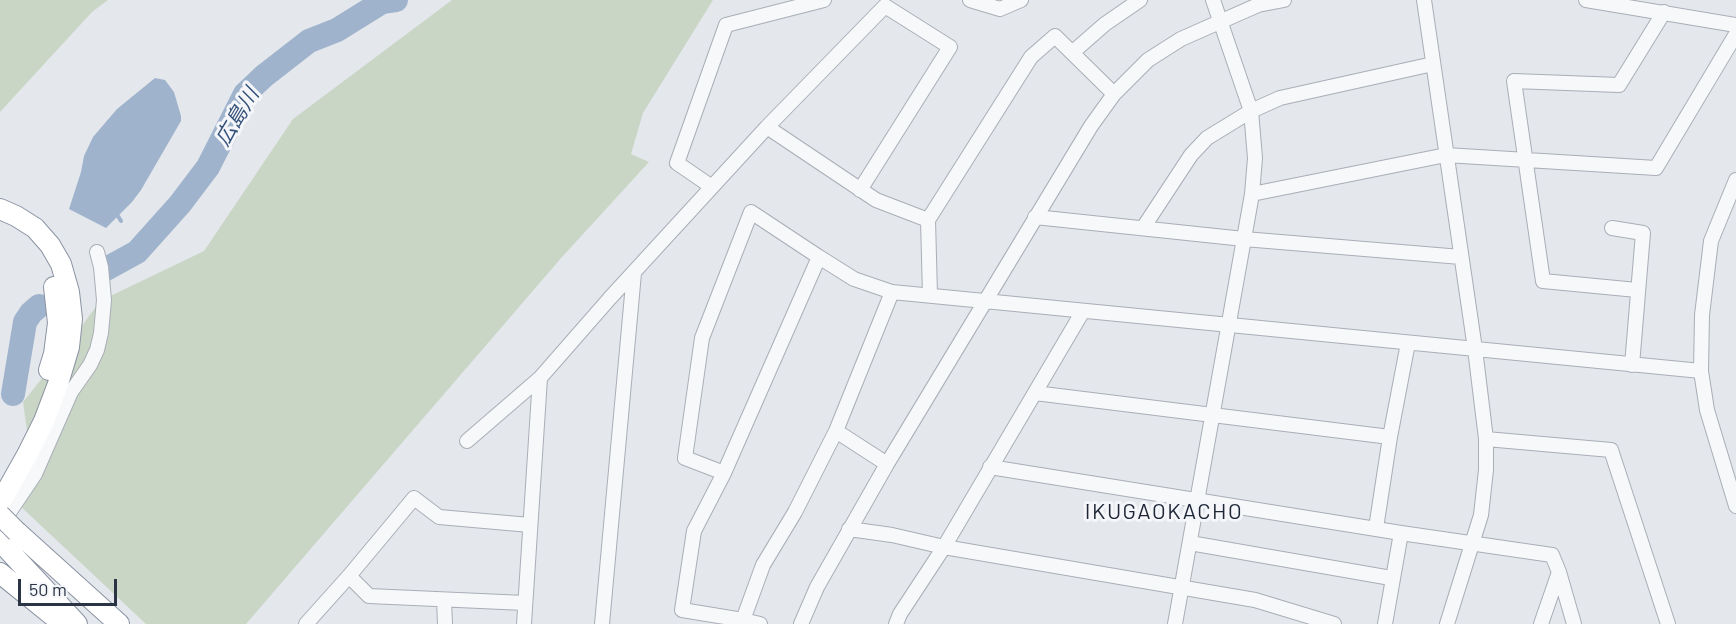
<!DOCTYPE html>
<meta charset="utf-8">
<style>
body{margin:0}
#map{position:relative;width:1736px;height:624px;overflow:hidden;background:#e4e7ec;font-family:Barlow,sans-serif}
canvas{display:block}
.scale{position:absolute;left:18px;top:579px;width:99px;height:27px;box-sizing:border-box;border:3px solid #2b3445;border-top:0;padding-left:8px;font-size:18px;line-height:21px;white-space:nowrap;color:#2b3445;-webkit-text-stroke:4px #f4f6f9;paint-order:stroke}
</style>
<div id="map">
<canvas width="1736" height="624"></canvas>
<div class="scale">50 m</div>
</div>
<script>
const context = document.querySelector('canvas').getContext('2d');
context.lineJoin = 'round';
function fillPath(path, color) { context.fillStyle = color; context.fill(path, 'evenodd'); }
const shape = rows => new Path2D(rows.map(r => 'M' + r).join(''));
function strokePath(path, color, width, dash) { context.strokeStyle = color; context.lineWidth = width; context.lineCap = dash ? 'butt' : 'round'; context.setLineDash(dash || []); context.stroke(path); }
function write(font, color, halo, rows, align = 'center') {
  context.font = font + ' Barlow,"Noto Sans JP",sans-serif'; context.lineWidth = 6; context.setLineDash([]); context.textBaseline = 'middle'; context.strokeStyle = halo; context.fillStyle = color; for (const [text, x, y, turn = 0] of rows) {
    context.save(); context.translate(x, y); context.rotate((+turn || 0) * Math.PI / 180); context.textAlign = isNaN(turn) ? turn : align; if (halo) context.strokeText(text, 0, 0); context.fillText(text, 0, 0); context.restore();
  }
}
const green = shape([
 [0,0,108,0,92,12,0,112],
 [452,0,713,0,643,113,631,154,649,162,562,257,246,624,146,624,18,504,33,473,23,402,60,356,100,301,204,251,293,119]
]);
const water = shape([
 [155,78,165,80,174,92,181,116,181,121,141,190,132,202,106,228,69,209,81,172,84,156,93,137,117,109]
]);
const stream = shape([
 [118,216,121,221],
 [136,249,137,252]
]);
const river = shape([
 [106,269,137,252,180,204,208,167,245,94,264,76,309,41,337,30,382,2,396,0],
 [13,394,25,322,31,313,39,306]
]);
const minor = shape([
 [970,0,1000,9,1021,0],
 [1424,0,1475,349,1486,439,1486,470,1481,515,1447,624],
 [1586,0,1736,25],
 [1073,52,1105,24,1140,0],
 [767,127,876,200,928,220,1031,57,1055,36,1114,94],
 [1736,180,1711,241,1702,315,1701,371,1707,410,1736,506],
 [712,187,677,163,726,25,824,0],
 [1252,194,1446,155,1656,168,1736,34],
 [1035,217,1244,239,1461,257],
 [928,220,930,295],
 [1143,228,1191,155,1207,138,1251,111,1280,98,1433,64],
 [1612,228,1643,233,1632,365],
 [1637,290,1543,281,1514,81,1619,85,1664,12],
 [1035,393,1390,437],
 [836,431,887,464],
 [1486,439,1611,450,1668,624],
 [467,441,540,378,610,298,767,127,885,6,950,47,860,190],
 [990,467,1401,533,1552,555,1559,572,1574,624],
 [724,473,685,458,702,338,751,212,819,257],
 [0,526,35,474,71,392,90,365,97,350,101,333,104,300,101,267,97,252],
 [1376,528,1390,437,1408,343],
 [849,529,892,535,944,547,1255,600,1334,624],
 [1190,543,1391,578],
 [349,576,369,596,525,603],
 [444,600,445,624],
 [743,620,682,610,694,531,724,473,819,257,854,279,892,292,1701,371],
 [306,624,349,576,414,498,439,517,530,525],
 [524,624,540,378],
 [602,624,634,273],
 [760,624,743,620,763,565,795,512,836,431,892,292],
 [801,624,817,587,887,464,1091,126,1114,94,1148,60,1181,39,1258,5,1284,0],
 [896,624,900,614,944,547,1083,311],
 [1175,624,1252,194,1255,158,1251,111,1213,0],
 [1385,624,1401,533],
 [1541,624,1559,572]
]);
const highway = shape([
 [0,209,16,216,35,228,50,245,61,264,69,292,72,319,69,347,58,384,44,421,27,455,0,503],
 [49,370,54,354,58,323,54,287],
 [17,532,119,624],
 [0,541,77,624],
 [0,573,63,624]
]);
const highwayBridge = shape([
 [0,515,17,532]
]);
const waterNames = [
 ["広島川",237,117,-59]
];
const quarterNames = [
 ["IKUGAOKACHO",1164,512]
];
fillPath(green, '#c9d6c5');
fillPath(water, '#9fb4cc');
strokePath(stream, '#9fb4cc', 4);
strokePath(river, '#9fb4cc', 24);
strokePath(minor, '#a9aeb7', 16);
strokePath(highway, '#8b94a3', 22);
strokePath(minor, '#f7f8fa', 14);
strokePath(highway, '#fff', 20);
strokePath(highwayBridge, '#8b94a3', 22, []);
strokePath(highwayBridge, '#fff', 20);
write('italic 21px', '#34527a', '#f4f6f9', waterNames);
context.letterSpacing = '1.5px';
write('22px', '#1d2536', '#f4f6f9', quarterNames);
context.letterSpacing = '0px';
</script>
